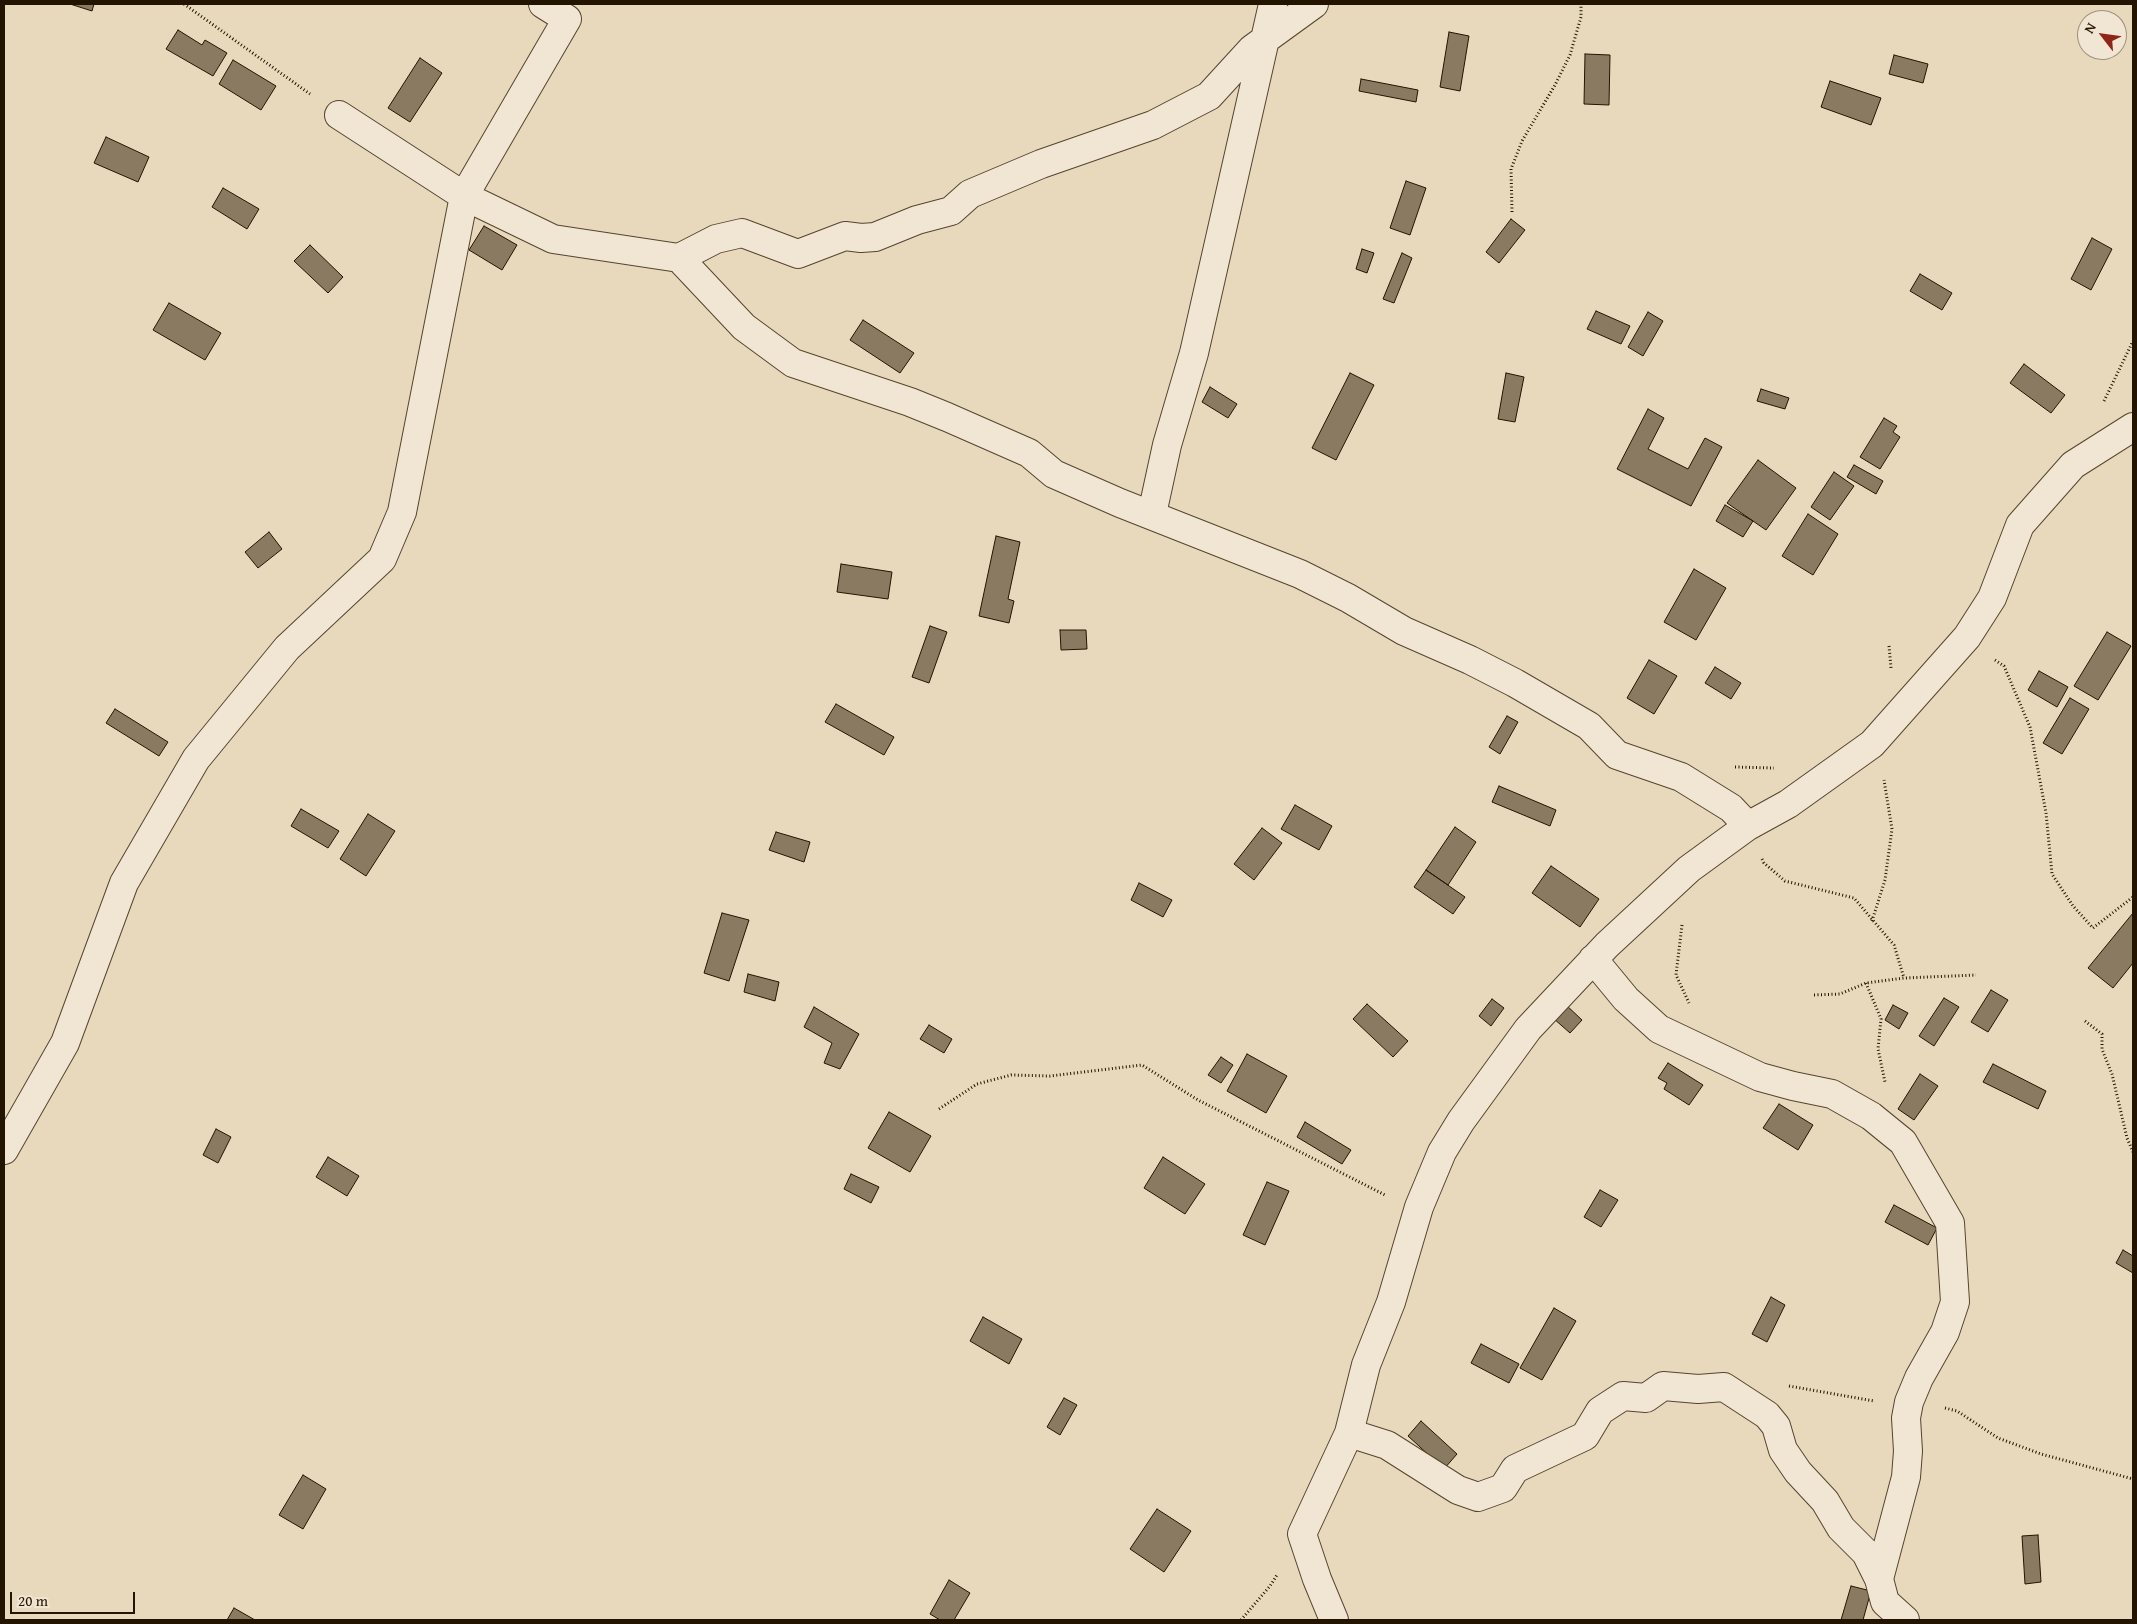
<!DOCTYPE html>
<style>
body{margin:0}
#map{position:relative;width:2137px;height:1624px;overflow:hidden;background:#e9d9bc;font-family:"Gentium Book Plus",serif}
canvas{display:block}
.frame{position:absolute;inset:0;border:5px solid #231400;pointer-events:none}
.north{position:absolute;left:2077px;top:10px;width:50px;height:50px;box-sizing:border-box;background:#f1e6d3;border:1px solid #9f927f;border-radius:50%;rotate:300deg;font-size:14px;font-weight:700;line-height:20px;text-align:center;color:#231400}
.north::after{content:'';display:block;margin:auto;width:18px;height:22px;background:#8f2418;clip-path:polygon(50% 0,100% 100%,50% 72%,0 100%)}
.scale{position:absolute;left:10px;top:1592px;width:125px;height:22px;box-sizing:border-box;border:2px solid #231400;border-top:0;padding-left:6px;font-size:15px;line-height:18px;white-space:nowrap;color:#231400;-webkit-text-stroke:4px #f1e6d3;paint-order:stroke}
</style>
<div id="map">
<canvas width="2137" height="1624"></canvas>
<div class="frame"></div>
<div class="north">N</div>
<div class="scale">20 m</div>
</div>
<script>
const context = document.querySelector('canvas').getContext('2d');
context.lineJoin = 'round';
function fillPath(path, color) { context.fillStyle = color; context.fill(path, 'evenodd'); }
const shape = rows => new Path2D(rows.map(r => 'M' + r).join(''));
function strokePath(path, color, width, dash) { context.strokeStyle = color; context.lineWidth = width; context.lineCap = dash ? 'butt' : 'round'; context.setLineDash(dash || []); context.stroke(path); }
const building = shape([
 [70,4,94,4,92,11,70,4],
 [178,30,202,45,205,40,227,53,213,76,166,49,178,30],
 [1449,32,1469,36,1460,91,1440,87,1449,32],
 [1585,54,1610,55,1609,105,1584,104,1585,54],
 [1894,55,1928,64,1923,83,1889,74,1894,55],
 [420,58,442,73,410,122,388,108,420,58],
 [233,60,276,86,261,110,219,84,233,60],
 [1361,79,1418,90,1416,102,1359,91,1361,79],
 [1830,81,1881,98,1871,125,1821,107,1830,81],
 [106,137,149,157,138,182,94,163,106,137],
 [1406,181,1426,188,1410,235,1390,228,1406,181],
 [223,188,259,209,247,229,212,207,223,188],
 [1511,219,1525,230,1499,263,1486,252,1511,219],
 [484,226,517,245,502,270,469,250,484,226],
 [2092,238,2112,249,2091,290,2071,279,2092,238],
 [310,245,343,277,328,293,294,261,310,245],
 [1362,249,1374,253,1367,273,1356,269,1362,249],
 [1402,253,1412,258,1394,303,1383,299,1402,253],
 [1920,274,1952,293,1942,310,1910,291,1920,274],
 [169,303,221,333,205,360,153,330,169,303],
 [1596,311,1630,326,1621,344,1587,329,1596,311],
 [1648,312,1663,321,1643,356,1628,347,1648,312],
 [863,320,914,353,900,373,850,340,863,320],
 [2024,364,2065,395,2051,413,2010,383,2024,364],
 [1350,373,1374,385,1336,460,1312,448,1350,373],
 [1506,373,1524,377,1515,422,1498,419,1506,373],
 [1210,387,1237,404,1228,418,1202,402,1210,387],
 [1761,389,1789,398,1785,409,1757,401,1761,389],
 [1648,409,1664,418,1648,449,1688,469,1705,438,1722,447,1691,506,1617,469,1648,409],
 [1884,418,1897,426,1893,432,1900,437,1880,469,1860,457,1884,418],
 [1758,460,1796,488,1766,530,1727,503,1758,460],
 [1854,465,1883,481,1876,494,1847,477,1854,465],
 [1834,472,1854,486,1830,520,1811,507,1834,472],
 [1725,505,1753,521,1743,537,1716,521,1725,505],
 [1808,514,1838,534,1813,575,1782,556,1808,514],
 [269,532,282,549,258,568,245,552,269,532],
 [996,536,1020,542,1008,599,1014,601,1009,623,979,616,996,536],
 [841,564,892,572,888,599,837,592,841,564],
 [1694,569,1726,588,1696,640,1664,622,1694,569],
 [930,626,947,632,929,683,912,677,930,626],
 [1060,630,1086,630,1087,649,1061,650,1060,630],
 [2107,632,2131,646,2098,700,2074,686,2107,632],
 [1649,660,1677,676,1654,714,1627,698,1649,660],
 [1715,667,1741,683,1731,699,1705,683,1715,667],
 [2039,671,2068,687,2057,707,2028,690,2039,671],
 [2070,698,2089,709,2062,754,2043,743,2070,698],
 [836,704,894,737,884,755,825,722,836,704],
 [115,709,168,742,159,756,106,723,115,709],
 [1507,716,1518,722,1500,754,1489,747,1507,716],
 [1499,786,1556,810,1550,826,1492,802,1499,786],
 [1295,805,1332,826,1319,850,1281,829,1295,805],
 [301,809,339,831,328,848,291,826,301,809],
 [368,814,395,831,366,876,340,859,368,814],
 [1455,827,1476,842,1448,885,1426,870,1455,827],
 [1262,828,1282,843,1254,880,1234,864,1262,828],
 [776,832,810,842,804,862,769,850,776,832],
 [1551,866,1599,899,1580,927,1532,893,1551,866],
 [1426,870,1465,897,1453,914,1414,887,1426,870],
 [1139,883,1172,900,1163,917,1131,900,1139,883],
 [722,913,749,920,729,981,704,973,722,913],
 [2133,913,2133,963,2113,988,2088,968,2133,913],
 [748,974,779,982,775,1001,744,992,748,974],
 [1991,990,2008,1000,1988,1032,1971,1022,1991,990],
 [1944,998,1959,1007,1934,1046,1919,1036,1944,998],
 [1492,999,1504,1008,1491,1026,1479,1016,1492,999],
 [1367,1004,1408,1041,1393,1057,1353,1019,1367,1004],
 [1565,1004,1582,1020,1570,1033,1553,1018,1565,1004],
 [1893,1005,1908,1013,1899,1029,1885,1020,1893,1005],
 [814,1007,859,1034,840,1069,824,1063,832,1043,804,1027,814,1007],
 [929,1025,952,1039,944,1053,920,1039,929,1025],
 [1247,1054,1287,1076,1266,1113,1227,1091,1247,1054],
 [1221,1057,1233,1065,1221,1083,1208,1075,1221,1057],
 [1668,1063,1703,1085,1689,1105,1664,1089,1667,1083,1658,1078,1668,1063],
 [1993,1064,2046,1091,2038,1109,1983,1082,1993,1064],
 [1920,1074,1938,1086,1914,1120,1898,1109,1920,1074],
 [1779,1104,1813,1125,1798,1150,1763,1128,1779,1104],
 [889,1112,931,1136,910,1172,868,1148,889,1112],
 [1305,1122,1351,1150,1342,1164,1297,1137,1305,1122],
 [216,1129,231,1137,218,1163,203,1155,216,1129],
 [328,1157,359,1176,347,1196,316,1177,328,1157],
 [1163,1157,1205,1184,1185,1214,1144,1188,1163,1157],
 [851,1174,879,1187,871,1203,844,1189,851,1174],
 [1267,1182,1289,1191,1265,1245,1243,1235,1267,1182],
 [1600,1190,1618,1200,1601,1227,1584,1217,1600,1190],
 [1894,1205,1937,1228,1928,1245,1885,1222,1894,1205],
 [2123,1250,2133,1256,2133,1273,2116,1263,2123,1250],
 [1771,1297,1785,1305,1767,1342,1752,1334,1771,1297],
 [1554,1308,1576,1321,1542,1380,1520,1368,1554,1308],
 [983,1317,1022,1339,1009,1364,970,1341,983,1317],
 [1481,1344,1519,1364,1509,1383,1471,1363,1481,1344],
 [1064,1398,1077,1405,1060,1435,1047,1427,1064,1398],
 [1421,1421,1457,1454,1444,1469,1408,1436,1421,1421],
 [303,1475,326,1489,303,1529,279,1515,303,1475],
 [1157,1509,1191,1531,1164,1572,1130,1549,1157,1509],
 [2038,1535,2041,1582,2025,1584,2022,1536,2038,1535],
 [949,1580,970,1593,954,1620,940,1620,930,1614,949,1580],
 [1851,1586,1871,1591,1863,1620,1841,1620,1851,1586],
 [234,1608,255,1620,227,1620,234,1608]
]);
const path = shape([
 [184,4,310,94],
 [1512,212,1511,169,1522,141,1555,85,1570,55,1581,17,1581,4],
 [2104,401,2133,341],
 [1889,646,1891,668],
 [1995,660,2004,666,2030,727,2046,813,2052,874,2073,906,2093,928,2133,897],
 [1735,767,1774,768],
 [1762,859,1764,863,1785,881,1854,898,1894,945,1904,978],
 [1872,921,1885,880,1892,829,1884,780],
 [1682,925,1676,975,1689,1003],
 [1866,983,1881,1019,1878,1049,1885,1082],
 [1814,995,1840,994,1866,983,1904,978,1976,975],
 [2085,1021,2102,1034,2102,1049,2112,1074,2127,1138,2133,1152],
 [939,1109,977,1084,1011,1075,1050,1076,1142,1065,1198,1100,1385,1195],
 [1789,1386,1874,1401],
 [1945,1408,1957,1411,1998,1438,2041,1454,2133,1479],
 [1241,1620,1270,1586,1277,1575]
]);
const minor = shape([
 [339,115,464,196,553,239,679,258,744,327,793,363,910,402,947,417,1029,453,1054,474,1120,503,1300,574,1348,598,1404,631,1470,660,1515,683,1589,726,1617,755,1681,777,1731,808,1748,826],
 [679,258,716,239,742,233,798,254,845,236,861,238,875,237,917,220,951,211,970,194,1041,164,1153,125,1209,96,1252,49,1314,4],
 [1152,514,1167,445,1194,353,1273,4],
 [1593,959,1626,999,1659,1029,1760,1077,1793,1086,1832,1094,1871,1116,1903,1142,1950,1223,1955,1302,1945,1332,1919,1378,1909,1402,1906,1418,1908,1451,1906,1477,1879,1579],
 [4,1150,65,1043,124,883,196,759,287,648,382,559,402,512,464,196,567,19,543,4],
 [1349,1433,1387,1445,1458,1490,1478,1497,1503,1488,1515,1469,1585,1436,1600,1411,1623,1396,1646,1398,1663,1386,1698,1389,1724,1387,1767,1415,1776,1426,1783,1450,1798,1472,1825,1501,1841,1528,1866,1553,1879,1579,1885,1602,1905,1620],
 [1334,1620,1317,1579,1302,1534,1349,1433,1366,1365,1391,1302,1419,1207,1442,1152,1461,1121,1528,1029,1607,945,1689,869,1748,826,1788,804,1872,744,1967,637,1992,598,2020,525,2073,465,2133,427]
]);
fillPath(building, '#8a7a62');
strokePath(building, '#231400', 1);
strokePath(minor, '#54452f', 30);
strokePath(path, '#231400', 3, [1, 2.5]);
strokePath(minor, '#f1e6d3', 28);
</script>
